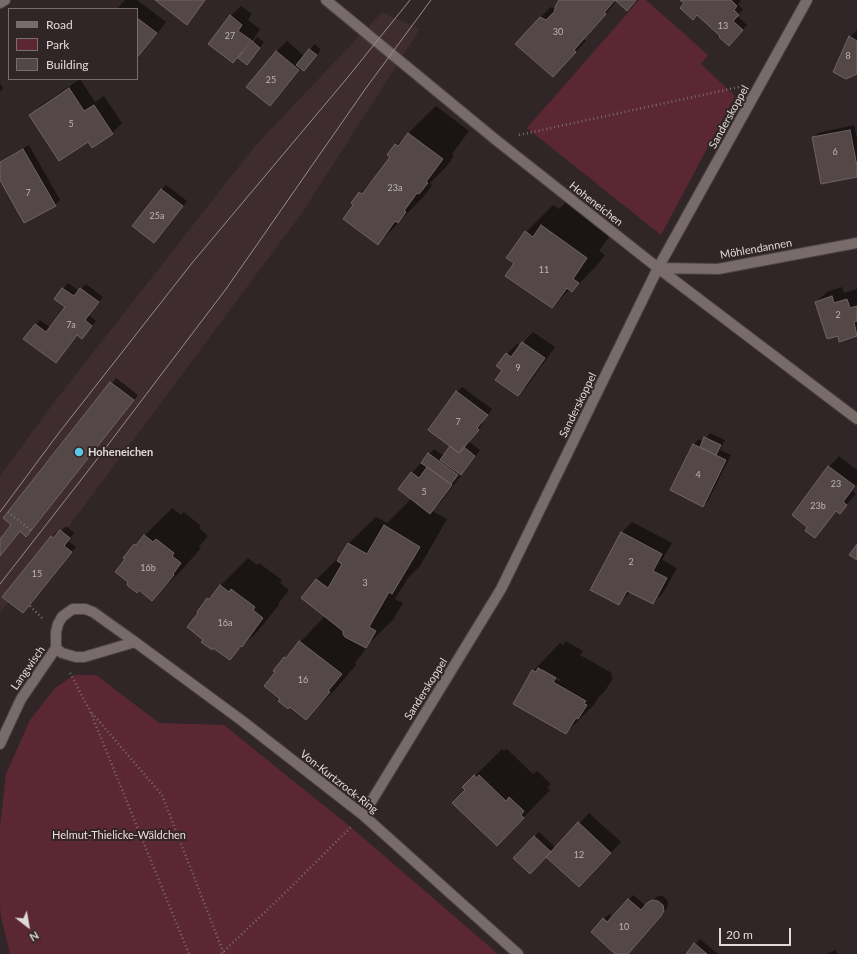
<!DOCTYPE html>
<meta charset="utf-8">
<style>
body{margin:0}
#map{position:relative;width:857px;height:954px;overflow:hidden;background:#312627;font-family:Lato,sans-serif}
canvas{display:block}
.legend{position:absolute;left:8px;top:8px;width:130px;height:72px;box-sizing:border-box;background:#312627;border:1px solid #776e6e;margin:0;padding:5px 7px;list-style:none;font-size:12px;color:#e0d9d9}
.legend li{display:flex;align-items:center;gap:8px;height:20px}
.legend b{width:20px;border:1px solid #776e6e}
.north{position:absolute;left:8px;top:906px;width:40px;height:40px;-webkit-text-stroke:3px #312627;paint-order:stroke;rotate:149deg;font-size:11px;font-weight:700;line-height:16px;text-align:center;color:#e0d9d9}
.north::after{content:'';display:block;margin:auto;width:14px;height:18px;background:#e0d9d9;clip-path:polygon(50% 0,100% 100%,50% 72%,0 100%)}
.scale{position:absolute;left:719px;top:928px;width:72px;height:18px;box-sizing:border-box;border:2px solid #e0d9d9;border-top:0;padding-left:5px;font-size:12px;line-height:14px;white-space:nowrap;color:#e0d9d9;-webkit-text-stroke:3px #312627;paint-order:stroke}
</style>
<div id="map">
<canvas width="857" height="954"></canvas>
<ul class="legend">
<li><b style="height:5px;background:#786b6c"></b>Road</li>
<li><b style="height:11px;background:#5b2732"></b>Park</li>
<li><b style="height:11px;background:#534748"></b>Building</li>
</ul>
<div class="north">N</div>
<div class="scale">20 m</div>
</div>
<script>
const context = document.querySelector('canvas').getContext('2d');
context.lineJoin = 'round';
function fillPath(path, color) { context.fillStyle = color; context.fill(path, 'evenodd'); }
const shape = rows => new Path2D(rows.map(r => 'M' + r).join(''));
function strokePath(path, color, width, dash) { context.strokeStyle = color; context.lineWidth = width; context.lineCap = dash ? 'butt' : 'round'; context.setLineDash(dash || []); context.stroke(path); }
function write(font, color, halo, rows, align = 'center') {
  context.font = font + ' Lato,sans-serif'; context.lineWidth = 4; context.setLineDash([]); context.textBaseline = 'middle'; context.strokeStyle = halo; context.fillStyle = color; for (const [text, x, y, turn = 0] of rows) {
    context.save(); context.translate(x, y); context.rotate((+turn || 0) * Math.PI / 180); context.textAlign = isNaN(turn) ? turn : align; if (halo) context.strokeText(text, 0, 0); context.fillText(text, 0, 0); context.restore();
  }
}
const built = shape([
 [382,12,420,29,302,213,76,517,0,613,0,476,55,401,255,146]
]);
const green = shape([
 [639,0,646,0,708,55,701,64,735,96,661,235,527,128],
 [74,675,96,675,159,723,224,725,353,829,498,954,10,954,1,917,0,905,0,828,6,774,30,720,55,688]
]);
const shadow = shape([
 [125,0,137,0,166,22,137,60,137,9,117,9],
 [560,0,615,0,614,2,615,3,584,39,586,41,553,76,541,17,551,7,556,9],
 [682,0,741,0,738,5,743,9,737,16,747,25,734,40,721,36],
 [241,6,252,14,248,20,260,29,252,41,253,42,257,37,264,42,252,59,244,51,233,62,230,16],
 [857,30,857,73,850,37],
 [287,41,304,56,315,44,321,50,309,65,301,68,280,94,270,104,276,52],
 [80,79,95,102,104,96,122,123,112,133,89,141,31,115,41,105],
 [0,83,3,88,0,92],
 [436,106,469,131,452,154,454,156,447,166,430,183,432,185,425,195,378,244,355,205,360,193,375,178,391,157,389,155,396,145],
 [854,125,857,138,857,176,813,138,818,133],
 [29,145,60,200,55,205,0,178,0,161],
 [166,185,187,201,154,242,161,190],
 [569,199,614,230,599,251,605,255,599,263,572,291,570,289,552,307,515,263,526,232,553,205,559,209],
 [68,283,79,291,86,284,103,297,89,315,96,321,82,338,78,334,56,362,36,325,40,320,51,328,66,307,55,299],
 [842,287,844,293,857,289,857,335,840,341,838,335,816,302,827,292],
 [533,332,555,347,528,385,518,395,503,370,507,354,517,344,520,346],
 [116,378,138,395,31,530,20,530,0,554,0,541,13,524,4,518],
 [462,387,492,409,482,423,483,424,468,441,480,450,441,502,432,511,447,519,420,566,408,578,395,599,403,603,393,620,367,645,368,646,355,663,356,665,334,691,306,718,281,699,285,658,325,616,302,598,317,579,343,553,348,544,376,517,387,523,412,498,412,473,434,449,444,456,451,446,457,392],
 [710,433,725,440,720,450,731,455,708,501,703,506,671,490,694,444,699,439,703,442],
 [839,456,857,470,857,485,853,491,856,494,840,512,837,511,814,537,829,467],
 [172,508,181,515,184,512,201,526,199,528,208,536,199,547,201,548,180,572,152,599,135,545],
 [632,522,672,543,662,560,677,568,663,593,653,603,631,591,619,604,592,589,622,532],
 [66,526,74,533,68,541,76,547,28,607,52,537,56,532,58,534],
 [248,558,257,565,259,563,282,580,280,583,289,590,278,604,279,605,257,632,229,659,204,640,198,612,208,598],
 [566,641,583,651,580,655,612,673,611,676,613,678,605,691,598,698,593,706,566,733,533,671,560,643,563,645],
 [543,669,561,680,560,681,543,671],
 [502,749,504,751,507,749,533,774,537,771,551,784,547,788,550,790,497,845,466,790,464,787],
 [589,813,621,842,579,886,534,837,539,832,556,848],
 [633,895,646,906,658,896,663,896,667,900,668,905,666,910,627,954,617,954,592,932,609,914,613,917],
 [700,939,718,954,687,954],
 [836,950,837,954,826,954]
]);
const building = shape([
 [155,0,205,0,187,25,155,0],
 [559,0,615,0,604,13,606,14,574,50,576,52,553,77,515,44,540,17,546,20,554,12,556,5,559,0],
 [615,0,636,0,627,11,615,0],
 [680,0,731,0,737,6,734,10,739,15,733,21,743,30,729,46,719,37,720,36,697,15,693,20,680,8,684,3,680,0],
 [230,15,242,25,238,31,251,40,233,63,208,44,230,15],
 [137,18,157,33,137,58,137,18],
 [849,36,857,41,857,74,846,79,833,72,849,36],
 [252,41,260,48,247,65,238,58,252,41],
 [309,49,317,55,304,71,296,65,309,49],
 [276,51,299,70,270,106,246,87,276,51],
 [69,88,84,111,94,105,113,134,92,148,88,142,59,161,29,115,69,88],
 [850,130,857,166,857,177,821,184,812,137,850,130],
 [408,133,443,159,426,182,428,183,419,194,417,193,404,211,406,212,398,223,395,221,378,245,343,219,353,205,351,203,359,192,362,194,390,157,387,155,395,144,398,146,408,133],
 [23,149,56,206,24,223,0,180,0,162,23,149],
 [161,189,183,206,154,243,132,226,161,189],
 [541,225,587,258,573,279,579,283,572,292,567,288,552,308,505,276,514,263,506,258,525,231,533,237,541,225],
 [62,288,74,296,80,288,99,302,85,320,92,326,82,339,77,335,56,363,23,339,35,324,46,332,65,307,54,299,62,288],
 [832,296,834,303,847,299,850,308,857,306,857,321,854,322,857,336,839,342,838,336,827,339,815,302,832,296],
 [522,342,545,358,518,396,495,380,502,370,496,366,506,353,511,357,522,342],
 [110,382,134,400,26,537,20,531,0,556,0,539,11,525,3,518,110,382],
 [456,391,488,415,477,428,479,430,459,453,428,430,456,391],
 [704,437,721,445,716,455,700,447,704,437],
 [693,444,726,460,703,507,670,490,693,444],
 [450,446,459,453,464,447,475,456,461,475,440,460,450,446],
 [428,453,458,475,451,484,421,463,428,453],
 [828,466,855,486,843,502,847,505,840,514,836,511,815,538,805,531,807,527,792,515,828,466],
 [427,467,452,485,430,514,398,489,411,472,419,478,427,467],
 [384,525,420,547,392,594,389,592,369,627,376,631,366,648,345,637,343,634,343,631,301,598,316,579,328,588,342,564,337,561,348,543,367,554,384,525],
 [60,530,70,538,64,546,72,552,23,613,2,597,51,536,53,538,60,530],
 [621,532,662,554,653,571,667,578,653,604,627,591,619,605,590,590,621,532],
 [144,535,153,542,156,539,174,553,172,556,181,563,173,574,174,575,152,601,139,590,137,593,127,585,128,582,115,572,125,559,123,558,134,544,136,545,144,535],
 [857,544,857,560,849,555,857,544],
 [220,585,229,592,231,589,255,607,253,610,263,618,242,647,241,646,230,660,213,648,212,650,201,642,203,640,187,627,198,613,197,612,207,598,209,599,220,585],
 [299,641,342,674,328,691,330,692,306,720,290,707,288,709,278,701,280,699,264,686,275,672,273,671,284,657,286,658,299,641],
 [538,668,556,678,553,682,586,701,584,704,587,705,578,719,576,718,566,734,513,704,532,670,536,672,538,668],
 [474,775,477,778,479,775,506,801,509,797,524,811,521,815,524,818,497,846,452,803,465,790,462,787,474,775],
 [578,822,611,853,579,887,546,857,578,822],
 [534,836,551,852,530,874,513,858,534,836],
 [628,899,641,910,647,903,652,900,658,901,663,905,664,911,661,916,628,954,615,954,591,932,603,918,607,922,628,899],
 [694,943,707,954,686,954,694,943]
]);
const path = shape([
 [519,135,739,87],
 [8,512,33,532],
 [30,606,43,619],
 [70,673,90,711,189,954],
 [92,713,162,795,224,954],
 [221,954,288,890,351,827]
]);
const street = shape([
 [326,0,496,140,658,268,857,419],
 [0,3,5,0],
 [658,268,718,269,857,243],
 [73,609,85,609,93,612,135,642,84,657,76,657,62,653,56,648,56,632,58,624,62,617,67,613,73,609],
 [135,642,241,720,363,815,518,954],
 [0,744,21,699,56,648],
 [363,815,501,589,658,268,807,0]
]);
const tram = shape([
 [0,512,58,434,192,263,348,77,410,0],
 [0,584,98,458,226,289,366,88,431,0]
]);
const markers = [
 [79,452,5,"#5ac8e6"]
];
const numberNames = [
 ["13",723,26],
 ["30",558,32],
 ["27",230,36],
 ["8",848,56],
 ["25",271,80],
 ["5",71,124],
 ["6",835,152],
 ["23a",395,188],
 ["7",28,193],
 ["25a",157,216],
 ["11",544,270],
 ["2",838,315],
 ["7a",71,325],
 ["9",518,368],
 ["7",458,422],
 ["4",698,475],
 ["23",836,484],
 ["5",424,492],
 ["23b",818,506],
 ["2",631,562],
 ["16b",148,568],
 ["15",37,574],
 ["3",365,583],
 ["16a",225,623],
 ["16",303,680],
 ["12",579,855],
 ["10",624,927]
];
const streetNames = [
 ["Sanderskoppel",729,117,-61],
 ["Hoheneichen",596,204,38],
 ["Möhlendannen",756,249,-10],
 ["Sanderskoppel",578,405,-64],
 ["Langwisch",28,668,-55],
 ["Sanderskoppel",426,689,-58],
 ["Von-Kurtzrock-Ring",339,782,38]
];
const poiNames = [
 ["Hoheneichen",88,452]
];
const parkNames = [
 ["Helmut-Thielicke-Wäldchen",119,835]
];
fillPath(built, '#3e2c2f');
fillPath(green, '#5b2732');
fillPath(shadow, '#0007');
fillPath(building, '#534748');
strokePath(building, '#706365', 1);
strokePath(street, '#4c4444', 12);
strokePath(path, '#786e6f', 2.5, [1, 3]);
strokePath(street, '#786b6c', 10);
strokePath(tram, '#968d8d', 1);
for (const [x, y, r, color] of markers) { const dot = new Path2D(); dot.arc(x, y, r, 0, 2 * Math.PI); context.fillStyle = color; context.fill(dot); strokePath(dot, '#312627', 1.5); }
write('9px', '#bdb4b5', null, numberNames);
write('11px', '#e0d9d9', '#312627', streetNames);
write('bold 11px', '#e0d9d9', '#312627', poiNames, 'left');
write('11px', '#f4d9dd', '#312627', parkNames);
</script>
